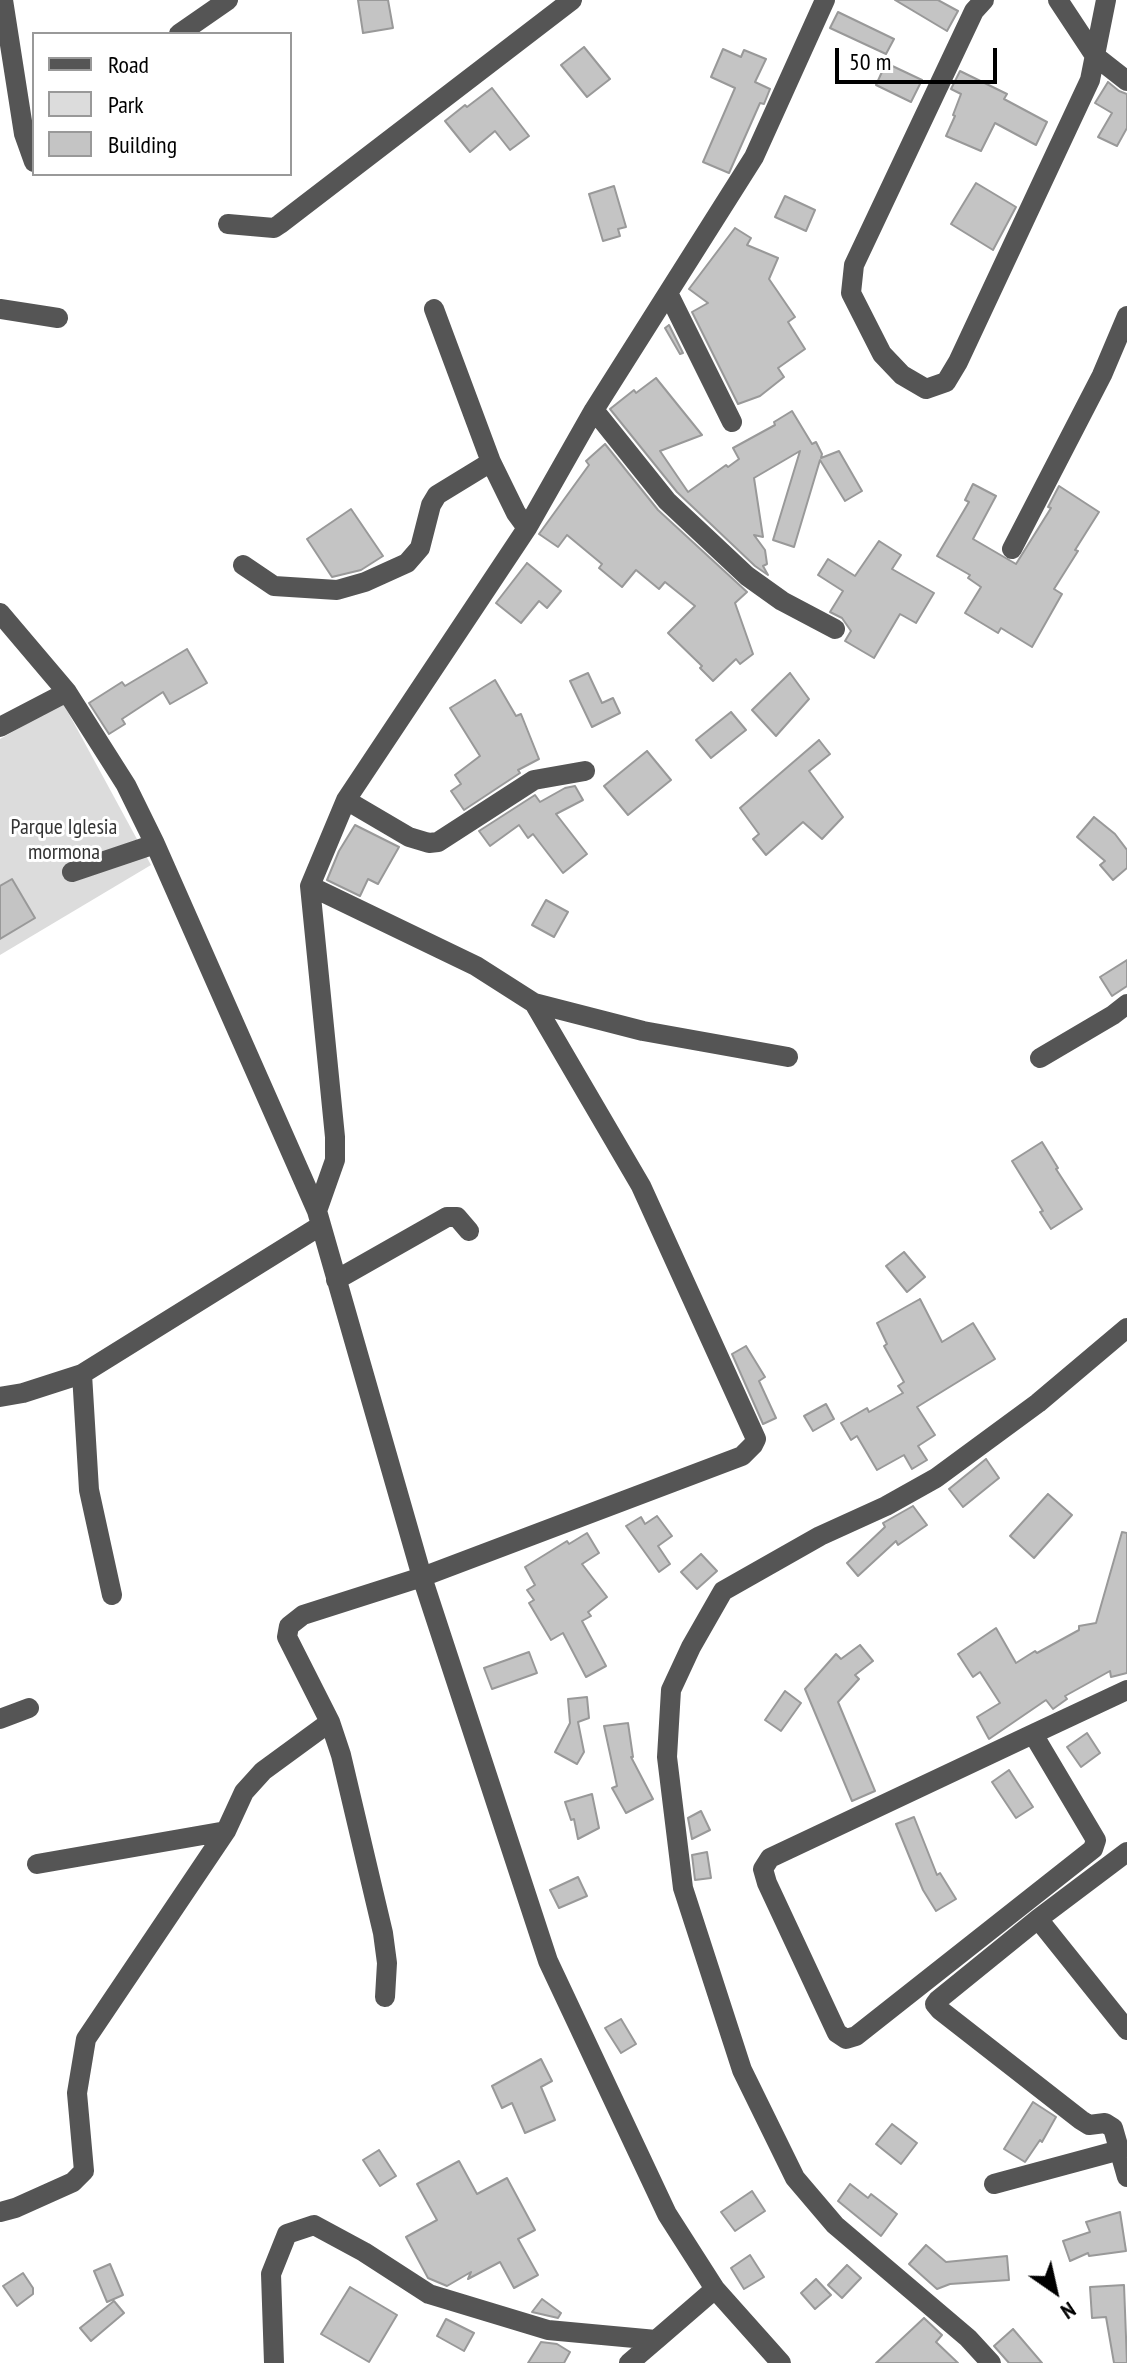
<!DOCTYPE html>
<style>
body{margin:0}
#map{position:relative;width:1127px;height:2363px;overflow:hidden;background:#fff;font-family:"PT Sans Narrow",sans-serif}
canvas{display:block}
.legend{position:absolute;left:32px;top:32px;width:260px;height:144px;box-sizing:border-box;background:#fff;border:2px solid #999;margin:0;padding:10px 14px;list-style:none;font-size:24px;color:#000}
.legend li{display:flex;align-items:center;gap:16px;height:40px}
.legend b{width:40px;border:2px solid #999}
.north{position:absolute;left:1015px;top:2251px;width:80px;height:80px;-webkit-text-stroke:6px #fff;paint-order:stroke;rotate:146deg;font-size:22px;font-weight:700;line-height:32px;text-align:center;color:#000}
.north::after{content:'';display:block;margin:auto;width:28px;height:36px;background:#000;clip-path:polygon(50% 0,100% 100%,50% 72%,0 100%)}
.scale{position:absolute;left:835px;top:48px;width:162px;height:36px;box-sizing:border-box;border:4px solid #000;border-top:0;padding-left:10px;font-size:24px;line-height:28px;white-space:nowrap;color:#000;-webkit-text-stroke:6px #fff;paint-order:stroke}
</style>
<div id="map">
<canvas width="1127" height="2363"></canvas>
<ul class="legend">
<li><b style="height:10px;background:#555"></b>Road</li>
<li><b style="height:22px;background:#dcdcdc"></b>Park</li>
<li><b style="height:22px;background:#c4c4c4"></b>Building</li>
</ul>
<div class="north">N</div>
<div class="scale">50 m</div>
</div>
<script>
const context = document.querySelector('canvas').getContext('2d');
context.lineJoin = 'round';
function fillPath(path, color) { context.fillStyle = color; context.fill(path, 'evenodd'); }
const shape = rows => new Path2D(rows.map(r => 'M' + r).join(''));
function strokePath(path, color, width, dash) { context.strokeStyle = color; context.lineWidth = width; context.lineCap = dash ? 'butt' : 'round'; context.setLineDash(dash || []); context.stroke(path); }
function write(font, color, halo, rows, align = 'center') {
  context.font = font + ' "PT Sans Narrow",sans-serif'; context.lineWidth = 6; context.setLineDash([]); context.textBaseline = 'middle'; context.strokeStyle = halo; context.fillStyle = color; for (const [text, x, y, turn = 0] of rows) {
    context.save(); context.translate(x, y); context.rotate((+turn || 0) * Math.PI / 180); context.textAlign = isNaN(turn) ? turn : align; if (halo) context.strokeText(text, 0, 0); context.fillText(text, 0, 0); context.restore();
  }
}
const green = shape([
 [63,703,151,865,0,955,0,739]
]);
const building = shape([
 [358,0,388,0,393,28,363,33,358,0],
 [895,0,938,0,958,11,947,31,895,0],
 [838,12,894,39,886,54,830,28,838,12],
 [584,47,610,79,587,97,561,65,584,47],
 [723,49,741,57,744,50,766,59,755,82,770,89,764,104,760,103,729,173,703,162,735,88,711,77,723,49],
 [886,63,922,80,911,102,876,85,886,63],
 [960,71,1007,94,1004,99,1047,122,1036,145,995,123,981,151,946,136,955,116,953,115,961,94,951,89,960,71],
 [1108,82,1119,91,1127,94,1127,128,1117,146,1098,137,1112,113,1095,103,1108,82],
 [492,88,529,136,510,150,495,131,470,152,445,121,465,105,467,107,492,88],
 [976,183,1016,207,993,250,951,224,976,183],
 [614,186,626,227,618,229,620,236,603,241,589,194,614,186],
 [785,196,815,210,806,231,775,217,785,196],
 [735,228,751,238,747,245,778,258,769,279,795,317,788,322,805,349,778,368,784,377,760,396,738,404,692,312,708,303,689,289,735,228],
 [669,325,683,353,680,354,665,328,669,325],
 [656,378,702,435,660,451,688,492,726,465,728,467,739,459,733,448,775,425,774,422,792,411,812,444,816,442,822,454,821,458,839,451,862,491,845,501,820,460,794,547,773,540,800,451,754,478,763,537,754,535,765,550,767,564,763,566,768,575,755,566,677,492,610,409,634,390,636,393,656,378],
 [605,444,658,510,747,592,735,603,753,654,740,664,736,659,713,681,700,668,702,666,668,633,695,606,665,582,659,589,636,570,622,587,599,568,602,564,567,535,558,547,539,534,589,465,586,461,605,444],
 [973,484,996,496,973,539,1016,564,1051,508,1048,507,1059,486,1099,512,1075,550,1078,551,1054,589,1062,594,1032,647,1001,628,998,633,965,613,981,587,968,578,970,575,937,556,969,502,965,500,973,484],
 [351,509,383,556,361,570,332,577,307,539,351,509],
 [879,541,901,555,892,569,934,593,916,623,900,614,874,658,845,641,851,631,842,618,830,612,843,591,818,575,828,559,855,576,879,541],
 [527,563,561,591,547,608,539,601,521,623,496,603,527,563],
 [187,649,207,683,170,704,163,692,122,719,125,724,109,734,89,703,122,682,125,686,187,649],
 [588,673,602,703,613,698,620,713,592,727,570,681,588,673],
 [790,673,809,699,776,736,752,710,790,673],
 [495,680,516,716,521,714,539,759,518,770,520,773,464,810,451,791,461,784,455,775,480,756,450,708,495,680],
 [731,712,746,730,711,758,696,740,731,712],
 [819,740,830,754,809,771,843,817,822,839,803,822,766,855,753,839,759,834,740,808,819,740],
 [647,751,671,780,628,815,604,786,647,751],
 [575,786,583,800,556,814,587,854,563,873,533,834,528,838,519,825,490,846,479,831,535,795,540,802,565,788,575,786],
 [1094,817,1115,834,1127,850,1127,868,1113,880,1100,865,1105,861,1077,837,1094,817],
 [355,825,399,847,378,884,368,879,360,896,327,880,339,851,355,825],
 [12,879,35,918,0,939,0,886,12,879],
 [546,900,568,912,554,937,532,925,546,900],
 [1127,960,1127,986,1112,996,1100,977,1127,960],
 [1042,1142,1058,1168,1056,1169,1082,1209,1051,1229,1040,1212,1043,1211,1012,1161,1042,1142],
 [904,1252,925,1277,907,1292,886,1266,904,1252],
 [920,1299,942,1342,973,1323,995,1359,917,1407,935,1435,918,1446,927,1460,912,1469,904,1455,877,1470,857,1436,851,1440,841,1423,867,1408,869,1412,903,1393,898,1386,904,1382,884,1346,887,1344,877,1323,920,1299],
 [746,1346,765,1377,759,1381,776,1418,763,1424,732,1354,746,1346],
 [826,1404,834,1419,813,1431,804,1416,826,1404],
 [986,1459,999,1478,963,1507,949,1489,986,1459],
 [1048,1494,1072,1515,1034,1558,1010,1536,1048,1494],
 [913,1506,927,1525,898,1545,896,1541,858,1576,847,1563,885,1527,883,1523,913,1506],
 [657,1516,672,1536,658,1546,670,1564,659,1572,626,1526,641,1517,645,1524,657,1516],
 [1122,1532,1127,1533,1127,1673,1111,1677,1110,1671,1065,1696,1067,1699,1053,1709,1046,1700,989,1739,977,1717,1000,1703,980,1672,973,1677,958,1654,996,1628,1016,1663,1035,1651,1037,1653,1079,1630,1079,1626,1096,1623,1122,1532],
 [587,1533,599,1553,582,1564,607,1597,588,1612,591,1616,582,1621,606,1666,586,1677,563,1633,551,1640,529,1603,534,1600,527,1590,535,1585,525,1567,567,1541,569,1544,587,1533],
 [701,1554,717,1571,697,1589,681,1572,701,1554],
 [860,1645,873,1661,855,1675,859,1679,838,1702,875,1791,852,1801,805,1689,836,1654,841,1659,860,1645],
 [529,1652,537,1673,492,1689,484,1668,529,1652],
 [785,1691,801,1703,781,1731,765,1720,785,1691],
 [587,1697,589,1718,578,1722,584,1752,577,1764,555,1752,570,1723,568,1699,587,1697],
 [628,1723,633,1757,631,1757,653,1799,626,1813,612,1788,617,1786,604,1726,628,1723],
 [1087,1733,1100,1753,1081,1767,1067,1747,1087,1733],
 [1009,1770,1033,1807,1016,1818,992,1782,1009,1770],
 [592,1794,599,1828,578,1839,574,1819,571,1820,565,1802,592,1794],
 [701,1811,710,1830,692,1839,688,1818,701,1811],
 [914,1817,937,1875,940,1873,956,1899,936,1911,923,1890,896,1824,914,1817],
 [707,1852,711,1878,695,1880,692,1855,707,1852],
 [578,1877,587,1896,559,1908,550,1890,578,1877],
 [621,2019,636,2044,621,2053,605,2028,621,2019],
 [541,2059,552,2081,541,2087,555,2120,525,2133,512,2103,502,2108,492,2086,541,2059],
 [1033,2102,1056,2117,1042,2142,1040,2140,1025,2162,1004,2149,1033,2102],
 [892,2124,917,2143,901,2164,876,2144,892,2124],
 [379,2150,396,2176,380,2186,363,2160,379,2150],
 [459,2161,477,2194,507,2178,535,2230,518,2239,538,2275,514,2288,500,2262,468,2279,471,2272,447,2286,428,2278,406,2237,437,2220,417,2184,459,2161],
 [850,2184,868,2198,871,2194,897,2214,881,2236,838,2201,850,2184],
 [752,2191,765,2211,735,2231,721,2212,752,2191],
 [1120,2212,1126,2251,1089,2256,1088,2253,1070,2261,1063,2241,1090,2232,1086,2222,1120,2212],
 [926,2245,946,2262,1007,2256,1009,2280,950,2284,937,2289,909,2264,926,2245],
 [750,2255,764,2277,744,2289,731,2268,750,2255],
 [110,2264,123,2295,107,2302,94,2271,110,2264],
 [847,2265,861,2278,842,2298,828,2285,847,2265],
 [23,2273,33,2288,33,2294,17,2306,3,2286,23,2273],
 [816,2279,831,2295,815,2309,801,2293,816,2279],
 [1124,2285,1127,2363,1114,2363,1106,2317,1092,2318,1090,2287,1124,2285],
 [350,2287,397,2315,369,2362,321,2334,350,2287],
 [542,2299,561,2313,558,2318,532,2312,542,2299],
 [114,2301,124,2313,91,2341,80,2328,114,2301],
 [924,2318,942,2335,936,2342,958,2363,876,2363,924,2318],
 [446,2319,474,2333,464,2351,437,2336,446,2319],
 [1013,2329,1042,2363,1009,2363,994,2346,1013,2329],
 [541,2342,557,2344,570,2352,564,2363,528,2363,541,2342]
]);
const minor = shape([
 [3,0,24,134,34,162],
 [984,0,974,11,854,265,851,293,882,354,902,375,926,389,946,382,958,362,1090,80,1106,0],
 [1058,0,1095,56,1127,81],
 [179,34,228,0],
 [228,224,274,228,280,224,572,0],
 [668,293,732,422],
 [0,309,58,318],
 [434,309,491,462,516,513,527,528],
 [594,410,667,501,747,576,782,601,835,629],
 [1012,549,1102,375,1127,316],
 [243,565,274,586,337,590,365,582,407,563,420,548,431,505,437,495,491,462],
 [0,613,67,692,126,785,155,844,317,1211,422,1577,548,1961,667,2214,715,2289,781,2363],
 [0,727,67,692],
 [346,800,409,837,429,843,438,842,534,780,585,771],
 [72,872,155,844],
 [310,886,476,966,534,1003,643,1031,788,1057],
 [1040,1058,1113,1015,1127,1004],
 [317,1211,335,1160,335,1137,310,886,346,800,527,528,594,410,754,157,825,0],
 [336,1280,447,1217,457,1217,469,1231],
 [82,1374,89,1490,112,1595],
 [0,1397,23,1393,82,1374,320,1226],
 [0,1719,29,1708],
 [1033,1734,1096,1840,1093,1849,856,2036,846,2039,837,2033,767,1883,763,1869,770,1858,1033,1734,1127,1690],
 [1127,1852,1038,1919,938,2000,935,2004,940,2010,1081,2120,1089,2125,1105,2123,1113,2128,1127,2177],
 [37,1864,226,1831],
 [1038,1919,1127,2030],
 [385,1997,387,1963,383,1933,341,1755,330,1722,287,1637,289,1626,303,1615,422,1577,742,1456,753,1445,756,1439,641,1186,534,1003],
 [994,2184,1120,2150],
 [0,2212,15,2208,73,2182,84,2171,77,2093,86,2039,226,1831,244,1792,263,1771,330,1722],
 [274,2363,271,2274,287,2234,314,2225,364,2252,429,2294,548,2330,656,2340,715,2289],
 [629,2363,656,2340],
 [991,2363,968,2338,835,2225,795,2178,742,2070,683,1888,667,1757,671,1690,691,1647,723,1591,820,1536,886,1506,936,1478,1038,1403,1127,1328]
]);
const parkNames = [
 ["Parque Iglesia",64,828],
 ["mormona",64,853]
];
fillPath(green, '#dcdcdc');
fillPath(building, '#c4c4c4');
strokePath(building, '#999', 2);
strokePath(minor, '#555', 20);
write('22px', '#333', '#fff', parkNames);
</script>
